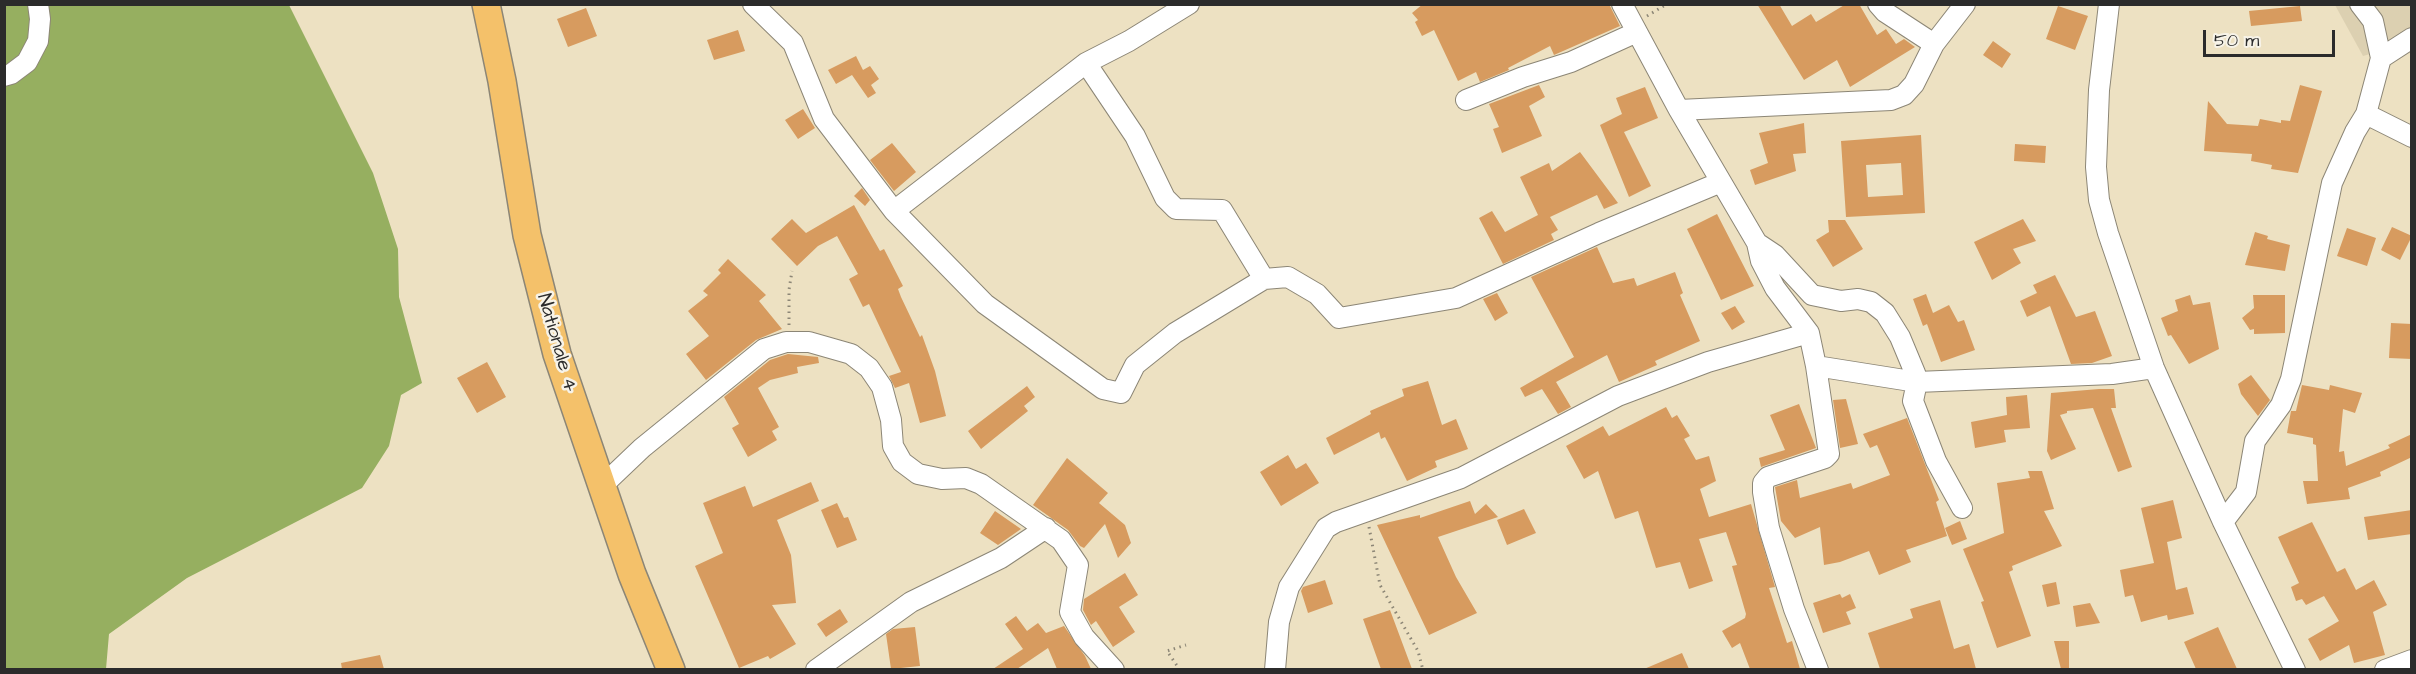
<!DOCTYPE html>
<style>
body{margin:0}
#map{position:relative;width:2416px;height:674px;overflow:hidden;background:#ede1c2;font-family:"Architects Daughter",sans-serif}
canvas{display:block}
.frame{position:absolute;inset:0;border:6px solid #2b2b2b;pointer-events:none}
.scale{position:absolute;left:2203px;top:30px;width:132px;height:27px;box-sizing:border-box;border:3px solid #2b2b2b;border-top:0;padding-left:8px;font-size:18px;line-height:21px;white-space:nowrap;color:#2b2b2b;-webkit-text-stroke:4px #f7f3e8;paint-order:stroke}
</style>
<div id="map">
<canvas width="2416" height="674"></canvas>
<div class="frame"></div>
<div class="scale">50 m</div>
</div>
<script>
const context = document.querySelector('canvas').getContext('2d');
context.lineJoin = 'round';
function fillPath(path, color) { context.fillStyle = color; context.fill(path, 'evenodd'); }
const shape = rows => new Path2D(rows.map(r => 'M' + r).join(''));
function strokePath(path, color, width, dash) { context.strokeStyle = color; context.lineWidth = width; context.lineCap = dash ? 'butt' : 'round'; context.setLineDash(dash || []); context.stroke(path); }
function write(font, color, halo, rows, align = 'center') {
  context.font = font + ' "Architects Daughter",sans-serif'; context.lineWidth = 5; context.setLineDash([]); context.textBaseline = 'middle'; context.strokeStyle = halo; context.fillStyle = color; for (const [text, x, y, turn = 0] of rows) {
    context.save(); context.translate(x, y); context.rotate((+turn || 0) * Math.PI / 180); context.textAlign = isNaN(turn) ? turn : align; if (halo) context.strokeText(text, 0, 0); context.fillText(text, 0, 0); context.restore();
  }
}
const built = shape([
 [2335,5,2411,5,2411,43,2363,56]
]);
const forest = shape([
 [4,5,289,5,373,173,398,249,399,297,422,383,401,395,389,446,362,488,187,578,109,634,106,669,5,669]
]);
const building = shape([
 [1423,4,1609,4,1620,26,1554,55,1550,46,1508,68,1509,70,1480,82,1476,72,1458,81,1434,30,1422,36,1415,22,1418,20,1412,13],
 [1757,4,1779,4,1792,26,1811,14,1816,22,1846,4,1859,4,1877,35,1886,29,1896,44,1904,39,1915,47,1850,87,1837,60,1804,80],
 [2058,6,2088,16,2075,50,2046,39],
 [2300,6,2302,21,2251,26,2249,11],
 [586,8,597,36,568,47,557,19],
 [738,30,745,51,714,60,707,40],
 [1993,41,2011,54,2002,68,1983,55],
 [856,56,863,70,870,66,879,79,871,85,876,93,868,98,852,75,836,84,828,70],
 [1539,85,1545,97,1529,106,1542,136,1502,153,1493,129,1499,127,1489,104],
 [2300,85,2322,91,2298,173,2271,169,2272,165,2251,161,2252,154,2204,151,2208,101,2227,124,2258,126,2260,119,2281,123,2281,120,2290,121],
 [1645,87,1658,118,1624,132,1651,186,1629,197,1600,125,1622,114,1616,98],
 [803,109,815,128,798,139,785,120],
 [1804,123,1806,153,1793,154,1796,171,1755,185,1750,170,1768,163,1759,133],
 [1921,135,1925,213,1846,217,1841,141],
 [1901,163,1903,195,1868,197,1866,165],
 [892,143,916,172,894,191,870,160],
 [2015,144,2046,146,2045,163,2014,161],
 [1580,152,1618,203,1604,209,1597,195,1550,217,1558,230,1551,234,1554,240,1503,264,1479,218,1492,211,1505,232,1538,215,1520,177,1549,163,1552,171],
 [862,188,870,200,865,206,854,196],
 [854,205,880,251,884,249,903,286,898,289,901,297,920,337,922,335,935,371,946,416,920,423,909,383,895,388,889,376,901,372,869,304,863,307,849,279,858,274,837,236,818,246,797,266,771,239,792,219,806,233],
 [1717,214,1754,286,1721,300,1687,229],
 [2023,219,2036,241,2013,249,2021,263,1992,280,1974,242],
 [1828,220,1845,220,1863,249,1833,267,1816,240,1829,232],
 [2392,227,2412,236,2400,260,2381,250],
 [2347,228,2376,238,2367,266,2337,256],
 [2255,232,2268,236,2267,239,2290,245,2285,271,2245,265],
 [1597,247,1613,283,1634,278,1637,286,1675,272,1683,293,1680,295,1700,341,1655,361,1657,365,1619,382,1607,355,1556,382,1571,407,1558,414,1542,389,1525,397,1520,388,1574,357,1531,277],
 [728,259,766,295,759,301,782,329,756,340,706,380,686,354,709,336,688,311,708,295,703,291,721,273,718,270],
 [2055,275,2076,317,2095,311,2112,356,2092,363,2071,364,2050,306,2027,317,2020,301,2037,293,2033,285],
 [1497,293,1508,313,1495,321,1483,299],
 [1926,294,1933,313,1949,305,1958,322,1964,320,1975,350,1941,362,1927,324,1923,326,1913,299],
 [2190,295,2193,305,2210,302,2219,349,2189,364,2171,335,2168,336,2161,318,2178,311,2175,300],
 [2253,295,2285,295,2285,333,2254,334,2254,329,2250,330,2242,318,2254,308],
 [1735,306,1745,322,1732,330,1721,313],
 [2391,323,2412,324,2412,359,2389,358],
 [788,354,818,357,819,363,797,367,798,373,770,380,758,388,779,427,772,431,777,440,748,457,732,428,739,424,724,397,770,360],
 [487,362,506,397,477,413,457,378],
 [2251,375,2270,400,2258,416,2241,394,2238,384],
 [1428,381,1442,425,1456,419,1468,449,1435,461,1437,467,1407,481,1385,437,1381,439,1379,432,1334,455,1326,438,1371,414,1370,411,1404,396,1402,389],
 [2302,385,2329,390,2330,385,2362,393,2355,413,2343,409,2339,452,2344,451,2346,466,2390,448,2388,445,2412,434,2412,457,2380,472,2381,476,2348,488,2350,499,2307,504,2303,481,2318,481,2316,445,2313,444,2313,438,2287,433,2291,411,2296,411],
 [1027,386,1035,397,1024,406,1028,411,981,449,968,431],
 [2099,389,2114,389,2116,408,2111,408,2132,467,2118,472,2093,408,2067,411,2067,413,2060,415,2076,449,2051,460,2047,451,2051,393],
 [2027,395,2030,428,2004,430,2006,442,1975,448,1971,422,2007,415,2006,397],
 [1846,399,1858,444,1840,448,1833,400],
 [1799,404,1816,448,1761,467,1759,458,1785,450,1770,415],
 [1666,407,1672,418,1677,415,1690,436,1684,439,1696,460,1709,456,1716,481,1700,489,1709,517,1751,504,1775,587,1769,588,1787,643,1792,641,1800,669,1750,669,1740,643,1732,648,1722,631,1745,618,1746,614,1732,566,1737,565,1726,532,1699,539,1713,581,1689,589,1680,562,1656,568,1638,511,1615,519,1598,471,1584,479,1566,446,1603,426,1609,436],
 [1907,418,1939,500,1936,502,1947,536,1906,550,1911,562,1879,575,1869,551,1840,562,1824,565,1820,527,1795,538,1781,521,1775,487,1797,480,1800,498,1851,483,1853,489,1890,475,1877,445,1870,448,1863,434],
 [1288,455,1296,469,1306,463,1319,483,1281,506,1260,472],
 [1067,458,1108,493,1099,503,1125,525,1131,543,1118,558,1105,524,1084,548,1080,546,1068,530,1033,505],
 [2028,471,2042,471,2054,509,2044,511,2062,546,2012,566,2013,570,2009,572,2031,636,1997,648,1981,602,1984,601,1963,549,2004,533,1997,483,2030,478],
 [811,482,819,501,777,520,791,555,796,603,772,605,796,644,770,659,768,656,739,668,695,566,723,553,703,503,745,486,753,507],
 [2173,500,2182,538,2167,542,2176,590,2187,587,2194,614,2168,620,2167,615,2141,622,2133,595,2125,597,2120,570,2154,563,2141,508],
 [1470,501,1475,514,1486,504,1498,517,1438,537,1456,577,1477,613,1429,635,1377,525,1420,515,1420,518],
 [837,503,844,518,848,517,857,540,837,548,821,510],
 [1524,509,1536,533,1507,545,1497,520],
 [2412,510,2412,534,2368,540,2364,517],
 [995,511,1021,529,998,545,980,533],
 [1960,521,1967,539,1952,545,1945,528],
 [2312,522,2337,572,2345,568,2356,590,2374,580,2387,605,2373,612,2385,655,2354,663,2349,645,2320,661,2308,639,2339,621,2324,596,2306,605,2302,599,2296,601,2291,587,2299,583,2278,537],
 [1125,573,1138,595,1119,607,1135,632,1113,647,1096,621,1091,625,1083,610,1084,599],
 [1325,580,1333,604,1308,613,1301,591,1303,587],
 [2056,582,2060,604,2047,607,2042,585],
 [1840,594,1842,598,1850,594,1856,608,1846,612,1851,624,1823,633,1813,603],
 [1940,600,1954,649,1969,644,1976,669,1880,669,1868,633,1913,618,1910,609],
 [2090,603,2100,623,2076,627,2073,606],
 [840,609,848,622,826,637,817,624],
 [1390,610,1412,669,1381,669,1363,619],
 [1016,616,1027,631,1038,623,1046,633,1064,626,1085,656,1091,669,1057,669,1048,648,1017,669,993,669,1023,649,1005,624],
 [915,627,920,666,891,669,886,634,893,629],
 [2218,627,2237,669,2196,669,2184,642],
 [2054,641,2069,641,2069,669,2061,669],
 [1682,653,1689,669,1644,669],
 [380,655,384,669,342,669,341,663]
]);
const path = shape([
 [1647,16,1667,4],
 [789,325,789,290,792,271],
 [1369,527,1380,585,1418,651,1423,670],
 [1180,670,1167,651,1186,645]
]);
const minor = shape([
 [753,4,793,43,824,119,894,211,985,304,1103,389,1121,393,1135,365,1175,333,1264,279,1288,277,1317,294,1339,318,1456,298,1599,233,1721,182],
 [1622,4,1679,110,1757,243,1761,261,1775,288,1809,333,1816,366,1917,382,2112,374,2154,368],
 [1878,4,1885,12,1934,44],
 [2109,4,2099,90,2096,167,2099,200,2108,233,2154,368,2223,522,2295,670],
 [2360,4,2373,21,2381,58],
 [1086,63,1135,136,1165,198,1176,209,1222,210,1264,279],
 [4,76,11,74,27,62,38,41,40,19,38,4],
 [1466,100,1523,77,1571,62,1637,32],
 [1679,110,1891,100,1904,95,1914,84,1934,44,1965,4],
 [2366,114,2412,137],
 [894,211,1086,63,1129,41,1189,4],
 [1757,243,1775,255,1812,295,1841,301,1858,299,1871,302,1885,313,1900,337,1915,373,1917,382,1913,401,1936,461,1962,508],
 [1816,366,1829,454,1825,458,1768,477,1763,483,1763,492,1769,528,1794,609,1818,670],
 [601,487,642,448,764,349,786,342,809,342,851,354,869,368,882,387,891,420,893,446,902,462,918,474,942,479,966,478,981,484,1061,540,1078,565,1070,612,1084,637,1114,670],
 [2223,522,2246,492,2255,441,2281,405,2291,379,2332,183,2355,132,2366,114,2381,58,2412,38],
 [816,670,911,602,1001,558,1046,528],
 [1275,670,1279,622,1289,587,1326,528,1336,522,1461,478,1618,396,1708,362,1809,333],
 [2385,670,2412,660]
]);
const highway = shape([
 [486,4,502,81,527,235,557,354,632,574,671,670]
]);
const streetNames = [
 ["Nationale 4",556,343,74]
];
fillPath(built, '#dcd0b1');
fillPath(forest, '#96af60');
fillPath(building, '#d79b5f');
strokePath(minor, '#8c8676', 22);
strokePath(highway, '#8c8676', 30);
strokePath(path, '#8c8676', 3, [1.5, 4.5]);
strokePath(minor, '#fff', 20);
strokePath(highway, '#f4c16a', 27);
write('20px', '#2b2b2b', '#f7f3e8', streetNames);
</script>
